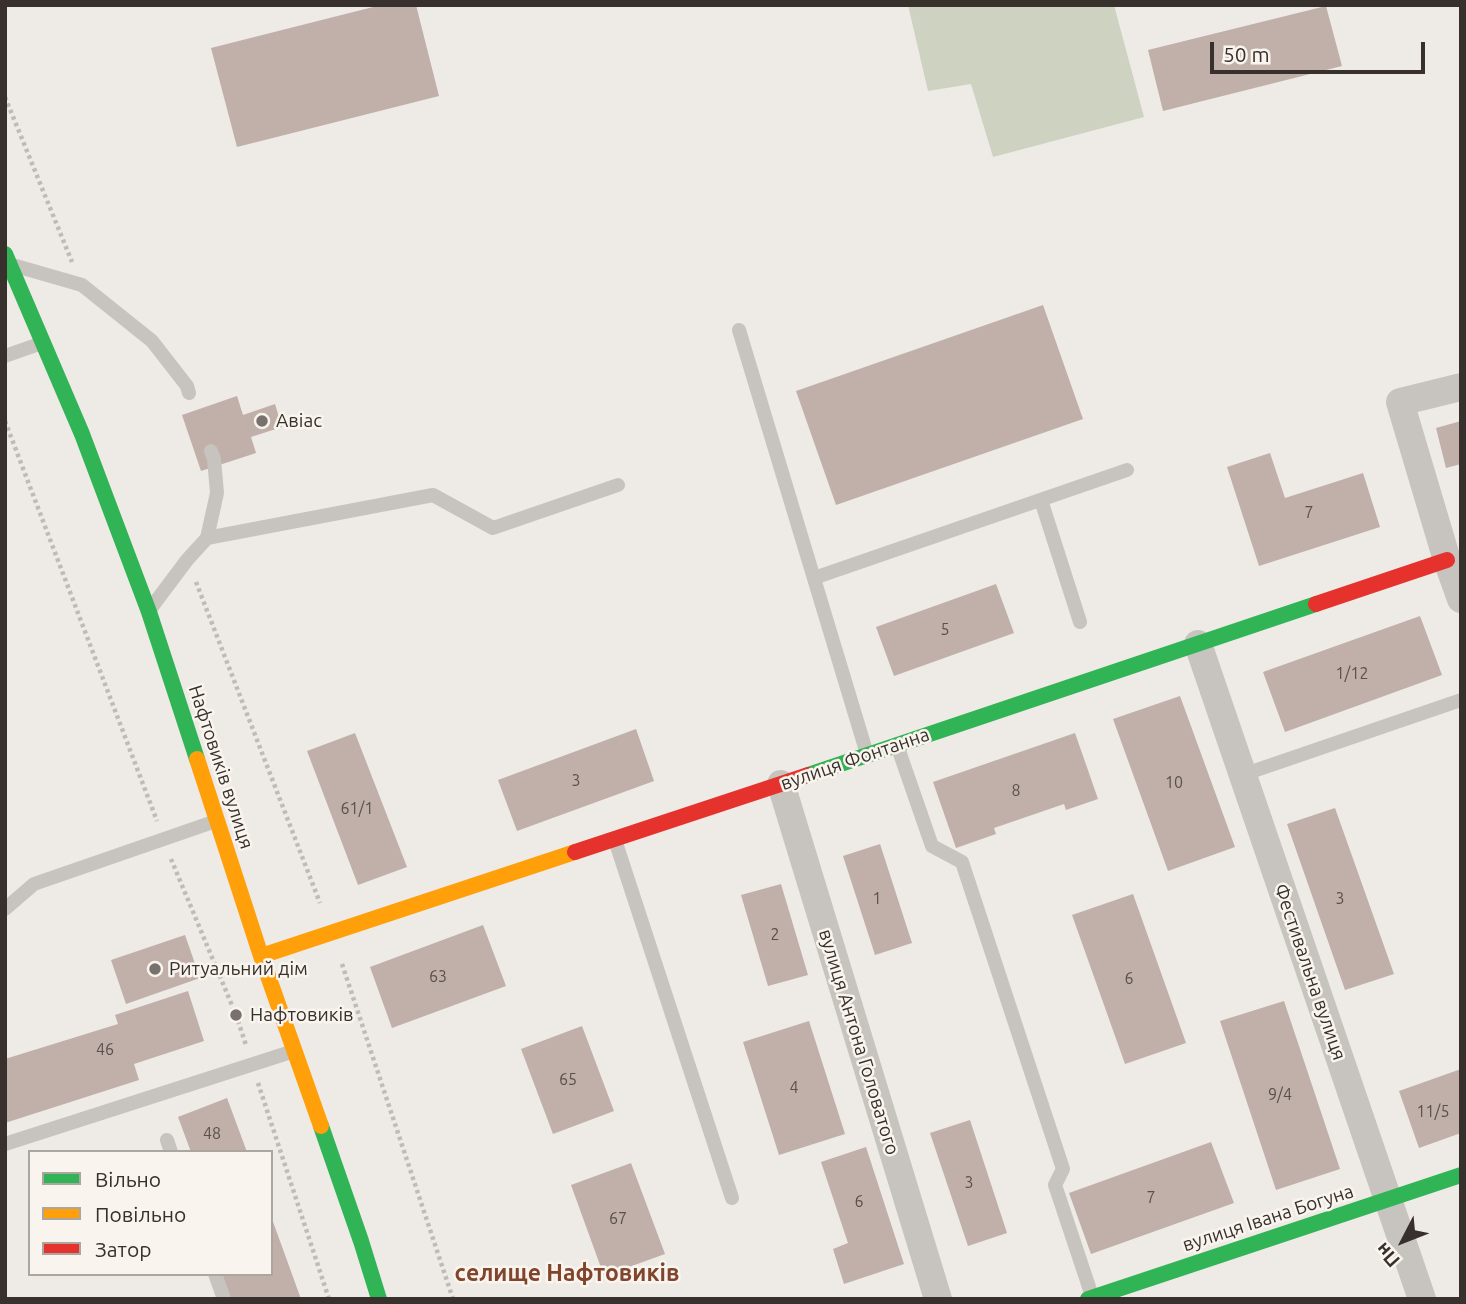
<!DOCTYPE html>
<meta charset="utf-8">
<style>
body{margin:0}
#map{position:relative;width:1466px;height:1304px;overflow:hidden;background:#eeeae6;font-family:Ubuntu,sans-serif}
canvas{display:block}
.frame{position:absolute;inset:0;border:7px solid #38302c;pointer-events:none}
.legend{position:absolute;left:28px;top:1150px;width:245px;height:126px;box-sizing:border-box;background:#f9f5ee;border:2px solid #aca6a0;margin:0;padding:9px 12px;list-style:none;font-size:21px;color:#38302c}
.legend li{display:flex;align-items:center;gap:14px;height:35px}
.legend b{width:35px;border:2px solid #aca6a0}
.north{position:absolute;left:1368px;top:1206px;width:70px;height:70px;-webkit-text-stroke:5px #f9f5ee;paint-order:stroke;rotate:228deg;font-size:19px;font-weight:700;line-height:28px;text-align:center;color:#38302c}
.north::after{content:'';display:block;margin:auto;width:24px;height:32px;background:#38302c;clip-path:polygon(50% 0,100% 100%,50% 72%,0 100%)}
.scale{position:absolute;left:1210px;top:42px;width:215px;height:32px;box-sizing:border-box;border:4px solid #38302c;border-top:0;padding-left:9px;font-size:21px;line-height:24px;white-space:nowrap;color:#38302c;-webkit-text-stroke:5px #f9f5ee;paint-order:stroke}
</style>
<div id="map">
<canvas width="1466" height="1304"></canvas>
<div class="frame"></div>
<ul class="legend">
<li><b style="height:9px;background:#30b455"></b>Вільно</li>
<li><b style="height:9px;background:#ff9f0a"></b>Повільно</li>
<li><b style="height:9px;background:#e5322d"></b>Затор</li>
</ul>
<div class="north">Пн</div>
<div class="scale">50 m</div>
</div>
<script>
const context = document.querySelector('canvas').getContext('2d');
context.lineJoin = 'round';
function fillPath(path, color) { context.fillStyle = color; context.fill(path, 'evenodd'); }
const shape = rows => new Path2D(rows.map(r => 'M' + r).join(''));
function strokePath(path, color, width, dash) { context.strokeStyle = color; context.lineWidth = width; context.lineCap = dash ? 'butt' : 'round'; context.setLineDash(dash || []); context.stroke(path); }
function write(font, color, halo, rows, align = 'center') {
  context.font = font + ' Ubuntu,sans-serif'; context.lineWidth = 5; context.setLineDash([]); context.textBaseline = 'middle'; context.strokeStyle = halo; context.fillStyle = color; for (const [text, x, y, turn = 0] of rows) {
    context.save(); context.translate(x, y); context.rotate((+turn || 0) * Math.PI / 180); context.textAlign = isNaN(turn) ? turn : align; if (halo) context.strokeText(text, 0, 0); context.fillText(text, 0, 0); context.restore();
  }
}
const green = shape([
 [908,5,1114,5,1144,117,993,157,971,84,928,91]
]);
const building = shape([
 [381,5,416,5,439,96,237,147,211,48],
 [1326,6,1342,66,1163,111,1148,50],
 [1043,305,1083,419,836,505,796,391],
 [237,396,243,415,275,404,282,427,251,437,256,453,201,471,182,415],
 [1461,421,1461,464,1446,468,1436,428],
 [1270,453,1285,498,1363,473,1380,527,1259,566,1227,467],
 [996,584,1014,633,894,676,876,627],
 [1420,616,1442,675,1285,732,1263,672],
 [1180,696,1235,847,1168,871,1113,719],
 [636,729,654,781,517,831,498,780],
 [355,733,407,867,358,885,307,751],
 [1075,733,1098,799,1066,810,1064,804,994,828,996,834,956,848,933,782],
 [1335,808,1394,974,1345,990,1287,824],
 [880,844,912,943,875,955,843,856],
 [781,884,808,975,768,986,741,895],
 [1133,894,1186,1043,1125,1064,1072,915],
 [483,925,506,986,392,1028,370,967],
 [185,935,200,978,126,1004,111,960],
 [188,991,204,1041,134,1064,139,1080,5,1123,5,1059,118,1024,115,1015],
 [1284,1001,1340,1169,1276,1190,1220,1021],
 [809,1021,845,1134,779,1155,743,1042],
 [582,1026,614,1111,553,1134,521,1049],
 [1461,1069,1461,1133,1419,1148,1399,1091],
 [227,1098,247,1152,191,1152,178,1117],
 [970,1120,1007,1233,968,1246,930,1133],
 [1211,1142,1234,1203,1091,1254,1069,1193],
 [866,1147,904,1264,844,1284,833,1249,848,1243,821,1162],
 [631,1163,665,1254,604,1276,571,1185],
 [272,1219,301,1299,231,1299,222,1274,271,1274]
]);
const path = shape([
 [5,97,72,262],
 [5,421,157,821],
 [196,582,320,903],
 [171,859,236,1015,246,1045],
 [342,964,453,1299],
 [258,1083,329,1299]
]);
const lane = shape([
 [16,266,82,285,152,341,187,386,189,393],
 [739,330,867,754],
 [5,356,42,343],
 [1041,500,1080,622],
 [207,538,433,495,493,528,618,485],
 [814,578,1127,470],
 [151,608,187,560,207,538,217,493,214,459,211,451],
 [898,748,932,846,962,862,1063,1169,1055,1185,1092,1296],
 [1242,775,1461,700],
 [615,840,732,1198],
 [5,909,34,884,216,821],
 [167,1140,171,1152],
 [5,1144,294,1051],
 [215,1274,224,1299]
]);
const street = shape([
 [1461,387,1400,402,1447,560,1461,599],
 [1198,644,1422,1299],
 [781,784,938,1299]
]);
const fast = shape([
 [5,254,82,434,149,612,197,759],
 [808,775,1316,604],
 [321,1126,361,1241,379,1299],
 [1088,1299,1461,1175]
]);
const slow = shape([
 [197,759,261,956,321,1126],
 [261,956,575,852]
]);
const jam = shape([
 [1316,604,1447,560],
 [575,852,808,775]
]);
const markers = [
 [262,421,7,"#78716d"],
 [155,969,7,"#78716d"],
 [236,1015,7,"#78716d"]
];
const numberNames = [
 ["7",1309,513],
 ["5",945,630],
 ["1/12",1352,674],
 ["3",576,781],
 ["10",1174,783],
 ["8",1016,791],
 ["61/1",357,809],
 ["1",877,899],
 ["3",1340,899],
 ["2",775,935],
 ["63",438,977],
 ["6",1129,979],
 ["46",105,1050],
 ["65",568,1080],
 ["4",794,1088],
 ["9/4",1280,1095],
 ["11/5",1433,1112],
 ["48",212,1134],
 ["3",969,1183],
 ["7",1151,1198],
 ["6",859,1202],
 ["67",618,1219]
];
const poiNames = [
 ["Авіас",276,421],
 ["Ритуальний дім",169,969],
 ["Нафтовиків",250,1015]
];
const streetNames = [
 ["вулиця Фонтанна",855,759,-19],
 ["Нафтовиків вулиця",221,767,72],
 ["Фестивальна вулиця",1310,972,71],
 ["вулиця Антона Головатого",859,1042,73],
 ["вулиця Івана Богуна",1268,1218,-18]
];
const quarterNames = [
 ["селище Нафтовиків",567,1273]
];
fillPath(green, '#ced2c1');
fillPath(building, '#c0b0a9');
strokePath(path, '#c0bbb6', 4.5, [3.5, 3.5]);
strokePath(lane, '#c7c3be', 14);
strokePath(street, '#c7c3be', 28);
strokePath(fast, '#30b455', 16);
strokePath(slow, '#ff9f0a', 16);
strokePath(jam, '#e5322d', 16);
for (const [x, y, r, color] of markers) { const dot = new Path2D(); dot.arc(x, y, r, 0, 2 * Math.PI); context.fillStyle = color; context.fill(dot); strokePath(dot, '#f9f5ee', 2.5); }
write('16px', '#5a504b', null, numberNames);
write('19px', '#38302c', '#f9f5ee', poiNames, 'left');
write('19px', '#38302c', '#f9f5ee', streetNames);
write('bold 23px', '#80452c', '#f9f5ee', quarterNames);
</script>
